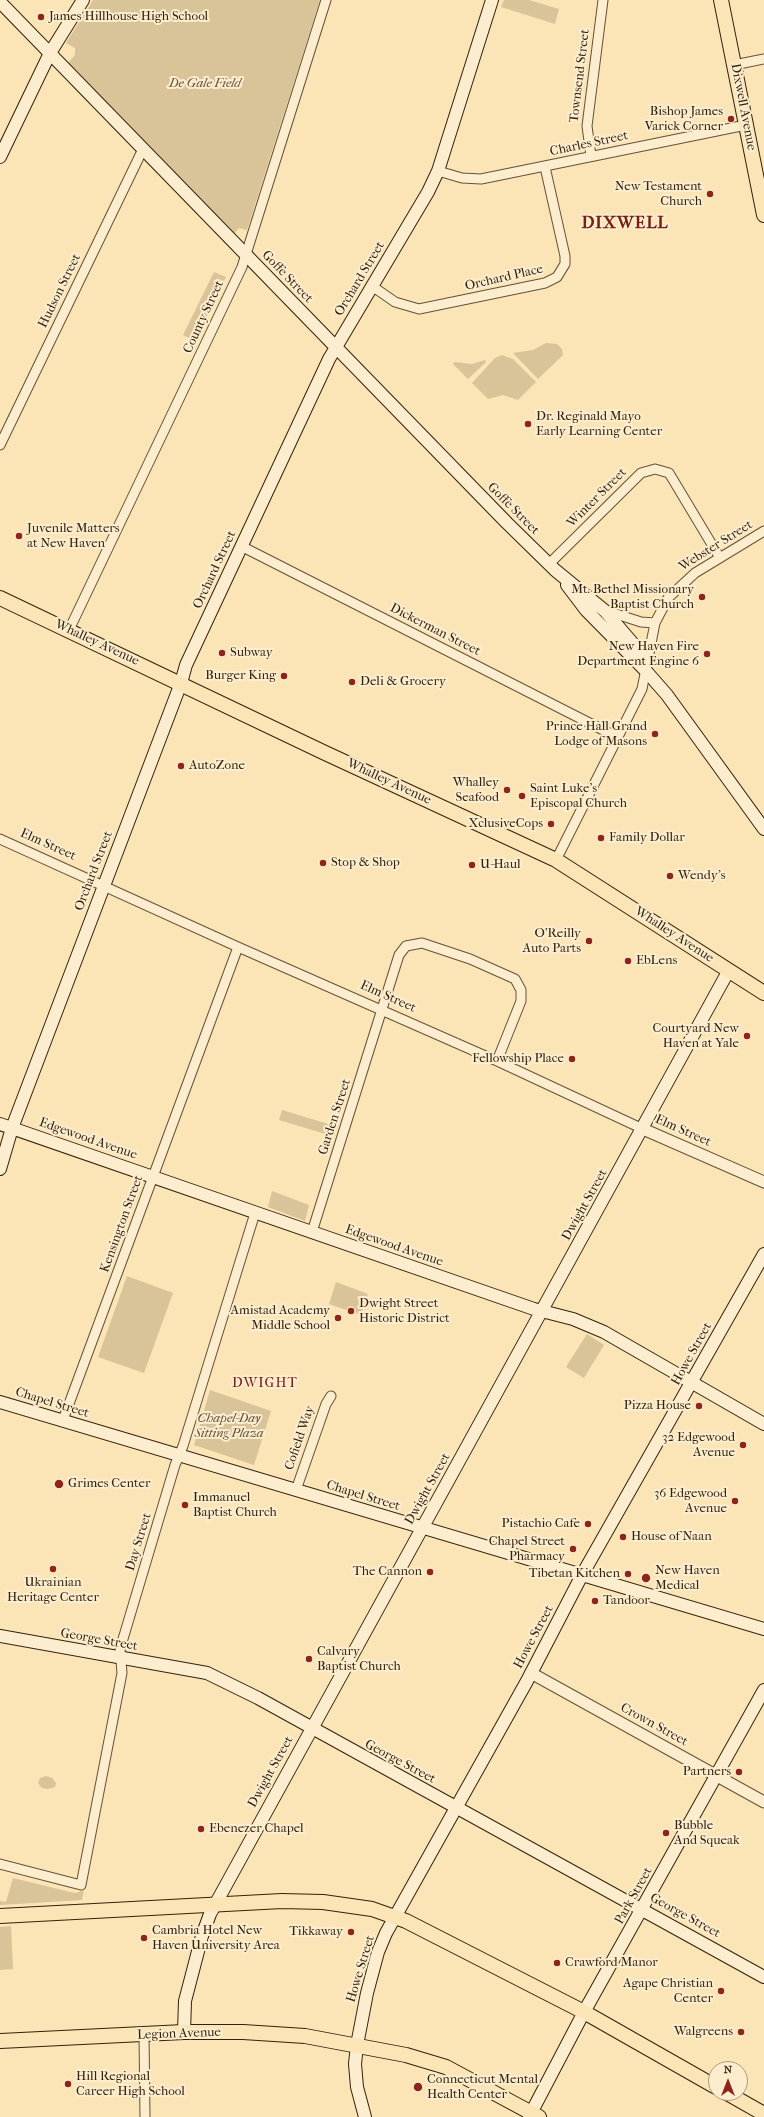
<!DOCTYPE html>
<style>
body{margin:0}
#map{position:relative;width:764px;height:2117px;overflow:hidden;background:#fbe4b5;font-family:"IM FELL French Canon",serif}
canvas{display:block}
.north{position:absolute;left:708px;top:2061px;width:40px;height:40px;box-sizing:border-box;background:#fcedcf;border:1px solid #ab9c81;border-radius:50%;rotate:0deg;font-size:11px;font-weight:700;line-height:16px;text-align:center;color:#31220d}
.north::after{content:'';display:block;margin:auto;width:14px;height:18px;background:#8f2418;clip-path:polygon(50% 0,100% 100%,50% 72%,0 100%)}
</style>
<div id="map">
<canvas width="764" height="2117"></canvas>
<div class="north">N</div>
</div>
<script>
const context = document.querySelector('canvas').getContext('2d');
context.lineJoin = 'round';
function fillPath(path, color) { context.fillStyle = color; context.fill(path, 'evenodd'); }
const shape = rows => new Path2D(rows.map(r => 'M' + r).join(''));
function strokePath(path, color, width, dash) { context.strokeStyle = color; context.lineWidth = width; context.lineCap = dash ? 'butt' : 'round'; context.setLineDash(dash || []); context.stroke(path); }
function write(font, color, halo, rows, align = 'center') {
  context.font = font + ' "IM FELL French Canon",serif'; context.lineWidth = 4; context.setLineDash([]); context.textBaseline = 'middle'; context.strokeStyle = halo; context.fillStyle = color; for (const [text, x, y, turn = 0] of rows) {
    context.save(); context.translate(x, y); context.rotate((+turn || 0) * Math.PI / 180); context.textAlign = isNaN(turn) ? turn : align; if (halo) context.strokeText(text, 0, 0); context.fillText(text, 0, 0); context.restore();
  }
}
const green = shape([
 [93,0,320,0,247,230,239,228,234,234,68,63,75,55,75,48,66,43],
 [504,0,529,0,559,9,555,24,501,7],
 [214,272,226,277,195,341,183,335],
 [546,343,557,344,562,349,563,355,538,379,513,353,533,350],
 [502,355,513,359,536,382,518,400,503,395,488,399,472,383,495,358],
 [485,360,486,362,468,379,453,364,454,362,472,364],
 [282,1110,335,1126,332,1136,279,1120],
 [272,1191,309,1205,305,1221,268,1207],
 [127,1276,173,1293,144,1373,98,1357],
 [336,1282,368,1294,361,1315,329,1304],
 [587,1334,604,1345,584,1378,566,1367],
 [210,1390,271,1411,254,1465,194,1445],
 [46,1776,52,1778,56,1783,55,1787,48,1789,42,1788,38,1783,40,1778],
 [13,1878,70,1892,76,1893,84,1890,82,1900,0,1905,0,1901,6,1902],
 [11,1926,13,1969,0,1970,0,1927]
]);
const minor = shape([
 [734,65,764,59],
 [591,156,587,126,603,0],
 [438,171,462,178,481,179,746,125],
 [372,286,395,302,419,309,545,283,557,277,565,264,565,256,545,167],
 [0,445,143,149],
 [241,546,617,737],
 [549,564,641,473,655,469,669,473,720,558],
 [607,611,641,622,655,623],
 [69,630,242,267,326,0],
 [0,839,238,947,497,1061,643,1129],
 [556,860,642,689,655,623,668,598,695,573,764,531],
 [312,1232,399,955,406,946,422,943,470,959,515,979,521,990,521,1001,497,1061],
 [63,1420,238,947],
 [296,1490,326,1404,331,1396],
 [0,1864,81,1885,122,1673,120,1649,175,1465,183,1446,255,1213],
 [144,2034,145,2117]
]);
const tertiary = shape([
 [643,1129,764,1182],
 [531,1673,764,1802]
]);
const secondary = shape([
 [0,2,507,523,555,570,605,611,641,653,646,671],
 [0,157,50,53,83,0],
 [567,585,586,610,646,671,667,695,764,829],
 [0,1124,534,1309,573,1319,604,1332,764,1424],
 [0,1169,12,1128,181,683,186,665,329,359,428,192,438,171,492,0],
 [0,1402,764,1629],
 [0,1636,207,1673,258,1698,764,1977],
 [184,2032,185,2001,202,1936,210,1914,729,970],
 [365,2117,357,2087,355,2064,357,2045,367,1993,378,1952,386,1933,527,1681,582,1575,764,1254],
 [529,2117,584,2012,764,1690]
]);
const primary = shape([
 [721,0,764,215],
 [0,598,323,752,556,860,764,993]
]);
const trunk = shape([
 [0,1916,282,1901,323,1902,372,1909,406,1921,584,2012,716,2087],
 [0,2041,184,2032,243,2032,305,2036,406,2055,446,2067,539,2117],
 [727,2093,764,2114]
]);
const markers = [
 [41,17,4,"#8f2418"],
 [731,119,4,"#8f2418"],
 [710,194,4,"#8f2418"],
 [528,424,4,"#8f2418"],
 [19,536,4,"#8f2418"],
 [702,597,4,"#8f2418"],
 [222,653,4,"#8f2418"],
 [707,654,4,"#8f2418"],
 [284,676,4,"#8f2418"],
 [352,682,4,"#8f2418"],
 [655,734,4,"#8f2418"],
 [181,766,4,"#8f2418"],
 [507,790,4,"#8f2418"],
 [522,796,4,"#8f2418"],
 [551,824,4,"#8f2418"],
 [601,838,4,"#8f2418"],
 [323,863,4,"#8f2418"],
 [472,865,4,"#8f2418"],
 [670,876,4,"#8f2418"],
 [589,941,4,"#8f2418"],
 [628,961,4,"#8f2418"],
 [747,1036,4,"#8f2418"],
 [572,1059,4,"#8f2418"],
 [351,1311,4,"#8f2418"],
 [338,1318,4,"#8f2418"],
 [699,1406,4,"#8f2418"],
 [743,1445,4,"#8f2418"],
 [59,1484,5,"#8f2418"],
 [735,1501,4,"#8f2418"],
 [185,1505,4,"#8f2418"],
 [588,1524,4,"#8f2418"],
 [623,1537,4,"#8f2418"],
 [573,1549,4,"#8f2418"],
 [53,1569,4,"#8f2418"],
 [430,1572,4,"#8f2418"],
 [628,1574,4,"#8f2418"],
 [646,1578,5,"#8f2418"],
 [595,1601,4,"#8f2418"],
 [309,1659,4,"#8f2418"],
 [739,1772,4,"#8f2418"],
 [201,1829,4,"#8f2418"],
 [666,1833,4,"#8f2418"],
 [351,1932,4,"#8f2418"],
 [144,1938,4,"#8f2418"],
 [557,1963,4,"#8f2418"],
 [721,1991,4,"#8f2418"],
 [741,2032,4,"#8f2418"],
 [68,2084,4,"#8f2418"],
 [418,2087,5,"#8f2418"]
];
const poiNames = [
 ["James Hillhouse High School",49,17],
 ["Bishop James",723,112,"right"],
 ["Varick Corner",723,127,"right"],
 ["New Testament",702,187,"right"],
 ["Church",702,202,"right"],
 ["Dr. Reginald Mayo",536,417],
 ["Early Learning Center",536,432],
 ["Juvenile Matters",27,529],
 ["at New Haven",27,544],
 ["Mt. Bethel Missionary",694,590,"right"],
 ["Baptist Church",694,605,"right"],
 ["New Haven Fire",699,647,"right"],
 ["Department Engine 6",699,662,"right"],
 ["Subway",230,653],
 ["Burger King",276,676,"right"],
 ["Deli & Grocery",360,682],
 ["Prince Hall Grand",647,727,"right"],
 ["Lodge of Masons",647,742,"right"],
 ["AutoZone",189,766],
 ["Whalley",499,783,"right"],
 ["Seafood",499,798,"right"],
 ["Saint Luke's",530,789],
 ["Episcopal Church",530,804],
 ["XclusiveCops",543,824,"right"],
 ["Family Dollar",609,838],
 ["Stop & Shop",331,863],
 ["U-Haul",480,865],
 ["Wendy's",678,876],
 ["O'Reilly",581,934,"right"],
 ["Auto Parts",581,949,"right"],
 ["EbLens",636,961],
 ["Courtyard New",739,1029,"right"],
 ["Haven at Yale",739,1044,"right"],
 ["Fellowship Place",564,1059,"right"],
 ["Dwight Street",359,1304],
 ["Historic District",359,1319],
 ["Amistad Academy",330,1311,"right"],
 ["Middle School",330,1326,"right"],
 ["Pizza House",691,1406,"right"],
 ["32 Edgewood",735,1438,"right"],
 ["Avenue",735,1453,"right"],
 ["Grimes Center",68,1484],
 ["36 Edgewood",727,1494,"right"],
 ["Avenue",727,1509,"right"],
 ["Immanuel",193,1498],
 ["Baptist Church",193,1513],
 ["Pistachio Cafe",580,1524,"right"],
 ["House of Naan",631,1537],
 ["Chapel Street",565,1542,"right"],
 ["Pharmacy",565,1557,"right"],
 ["New Haven",655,1571],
 ["Medical",655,1586],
 ["The Cannon",422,1572,"right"],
 ["Tibetan Kitchen",620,1574,"right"],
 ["Ukrainian",53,1583,"center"],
 ["Heritage Center",53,1598,"center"],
 ["Tandoor",603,1601],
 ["Calvary",317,1652],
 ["Baptist Church",317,1667],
 ["Partners",731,1772,"right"],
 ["Bubble",674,1826],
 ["And Squeak",674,1841],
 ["Ebenezer Chapel",209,1829],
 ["Cambria Hotel New",152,1931],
 ["Haven University Area",152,1946],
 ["Tikkaway",343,1932,"right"],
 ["Crawford Manor",565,1963],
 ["Agape Christian",713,1984,"right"],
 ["Center",713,1999,"right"],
 ["Walgreens",733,2032,"right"],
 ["Hill Regional",76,2077],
 ["Career High School",76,2092],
 ["Connecticut Mental",427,2080],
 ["Health Center",427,2095]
];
const streetNames = [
 ["Townsend Street",580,76,-83],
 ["Dixwell Avenue",743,107,79],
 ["Charles Street",589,144,-12],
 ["Goffe Street",287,277,46],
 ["Orchard Place",504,278,-13],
 ["Orchard Street",360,279,-59],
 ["Hudson Street",60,291,-64],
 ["County Street",204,317,-65],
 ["Winter Street",597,498,-45],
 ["Goffe Street",513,509,45],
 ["Webster Street",716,546,-32],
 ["Orchard Street",215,570,-65],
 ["Dickerman Street",435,630,27],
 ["Whalley Avenue",97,643,25],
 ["Whalley Avenue",389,782,25],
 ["Elm Street",48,845,24],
 ["Orchard Street",94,871,-69],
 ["Whalley Avenue",674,935,33],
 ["Elm Street",388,997,24],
 ["Garden Street",335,1117,-72],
 ["Elm Street",683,1131,24],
 ["Edgewood Avenue",88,1139,19],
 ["Dwight Street",585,1205,-61],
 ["Kensington Street",122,1224,-70],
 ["Edgewood Avenue",394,1246,19],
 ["Howe Street",692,1354,-61],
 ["Chapel Street",52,1403,17],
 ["Cofield Way",300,1438,-71],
 ["Dwight Street",428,1489,-61],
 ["Chapel Street",363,1496,17],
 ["Day Street",139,1542,-73],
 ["Howe Street",534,1637,-62],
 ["George Street",99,1640,10],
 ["Crown Street",654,1725,29],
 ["George Street",400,1762,28],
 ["Dwight Street",271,1772,-61],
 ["Park Street",634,1896,-61],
 ["George Street",685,1916,29],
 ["Howe Street",361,1969,-73],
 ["Legion Avenue",179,2034,-2]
];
const parkNames = [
 ["De Gale Field",205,84],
 ["Chapel-Day",229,1419],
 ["Sitting Plaza",229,1434]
];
const neighbourhoodNames = [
 ["DWIGHT",265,1384]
];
const districtNames = [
 ["DIXWELL",625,224]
];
fillPath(green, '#d9c398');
strokePath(minor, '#645237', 11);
strokePath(tertiary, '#645237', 13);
strokePath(secondary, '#31220d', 14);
strokePath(primary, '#31220d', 16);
strokePath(trunk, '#31220d', 16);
strokePath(minor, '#fcedcf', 9);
strokePath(tertiary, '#fcedcf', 11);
strokePath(secondary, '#fcedcf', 12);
strokePath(primary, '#fbe4b5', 14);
strokePath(trunk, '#fbe4b5', 14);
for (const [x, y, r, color] of markers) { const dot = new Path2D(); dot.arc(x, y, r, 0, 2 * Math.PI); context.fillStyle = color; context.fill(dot); strokePath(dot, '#fcedcf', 1.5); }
write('13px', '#31220d', '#fcedcf', poiNames, 'left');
write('13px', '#31220d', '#fcedcf', streetNames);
write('italic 13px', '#635237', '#fcedcf', parkNames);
context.letterSpacing = '1px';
write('14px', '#7a1f14', '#fcedcf', neighbourhoodNames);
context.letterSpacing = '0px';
context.letterSpacing = '1px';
write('bold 17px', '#7a1f14', '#fcedcf', districtNames);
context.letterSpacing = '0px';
</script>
